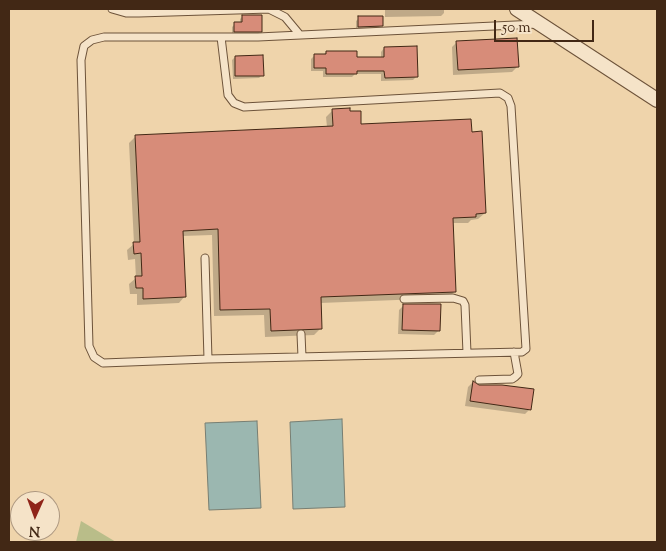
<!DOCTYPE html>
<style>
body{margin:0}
#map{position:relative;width:666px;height:551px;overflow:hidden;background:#efd4ab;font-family:"Sorts Mill Goudy",serif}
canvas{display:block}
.frame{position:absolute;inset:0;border:10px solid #422815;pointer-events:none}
.north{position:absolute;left:10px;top:491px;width:50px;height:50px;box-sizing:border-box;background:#f5e3c8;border:1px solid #ad9880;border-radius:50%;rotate:182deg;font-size:14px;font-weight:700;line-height:20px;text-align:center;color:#422815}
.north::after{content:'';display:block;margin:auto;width:18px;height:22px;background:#8f2418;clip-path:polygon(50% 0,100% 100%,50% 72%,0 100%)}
.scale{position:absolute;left:494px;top:20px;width:100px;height:22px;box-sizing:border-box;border:2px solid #422815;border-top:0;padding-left:6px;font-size:15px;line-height:18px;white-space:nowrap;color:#422815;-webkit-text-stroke:4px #f5e3c8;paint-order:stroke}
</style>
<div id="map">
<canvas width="666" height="551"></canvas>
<div class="frame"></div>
<div class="north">N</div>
<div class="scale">50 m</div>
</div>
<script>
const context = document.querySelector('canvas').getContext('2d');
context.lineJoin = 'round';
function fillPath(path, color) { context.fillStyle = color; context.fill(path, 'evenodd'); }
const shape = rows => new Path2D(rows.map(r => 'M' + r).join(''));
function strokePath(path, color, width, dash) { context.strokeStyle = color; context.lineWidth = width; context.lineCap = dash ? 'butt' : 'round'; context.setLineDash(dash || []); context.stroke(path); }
const green = shape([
 [81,521,116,542,76,542]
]);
const water = shape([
 [342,419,345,507,293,509,290,422,342,419],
 [257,421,261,508,209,510,205,423,257,421]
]);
const shadow = shape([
 [385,9,444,9,444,13,441,16,385,17],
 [243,16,261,31,258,34,232,34,232,27,235,24,240,24,240,19],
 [359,18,381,25,378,28,356,30,356,21],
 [457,42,517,67,512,72,453,75,452,47],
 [384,48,417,76,413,80,381,81,381,74,355,74,352,77,323,77,323,71,311,71,311,59,315,55,323,55,326,52,356,58,381,58,381,52],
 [235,57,262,75,259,78,233,79,232,60],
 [333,110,349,112,360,126,485,213,478,219,471,220,468,223,452,223,455,291,448,298,320,303,321,328,314,335,265,337,264,315,214,316,212,235,182,236,185,296,179,303,137,305,137,294,130,294,129,284,136,278,135,259,128,260,127,250,134,244,129,143,136,136,327,127,326,117],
 [404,305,439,330,434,335,398,334,399,310],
 [473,382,478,387,530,409,525,414,465,406,468,387]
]);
const building = shape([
 [242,15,262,15,262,32,234,32,234,22,242,22,242,15],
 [358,16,383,16,383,26,358,27,358,16],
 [517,38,519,67,458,70,456,41,517,38],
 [417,46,418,77,385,78,384,71,357,71,357,74,326,74,326,68,314,68,314,54,326,54,326,51,357,51,357,57,384,57,384,47,417,46],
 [263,55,264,76,235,76,235,56,263,55],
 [350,108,350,111,361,111,361,124,471,119,472,132,482,131,486,213,476,214,476,217,453,218,456,292,321,297,322,329,271,331,270,309,220,310,218,229,183,231,186,297,143,299,143,288,136,288,135,276,142,276,141,253,134,254,133,242,140,242,135,135,333,126,332,109,350,108],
 [403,304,441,304,440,331,402,330,403,304],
 [473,381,479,385,502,385,534,389,531,410,470,401,473,381]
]);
const service = shape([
 [112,9,126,13,139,13,269,9,285,17,300,35],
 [221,37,228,95,234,103,244,107,500,93,508,98,511,106,526,349,522,352,208,359,103,363,94,357,89,346,81,60,84,46,92,40,104,37,258,37,537,24],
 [205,258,208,359],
 [404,299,453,298,463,301,465,305,467,353],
 [301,334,302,357],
 [479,380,512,379,515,377,518,374,514,352]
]);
const minor = shape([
 [517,9,657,100]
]);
fillPath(green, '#b9bd89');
fillPath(water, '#9bb7b0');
strokePath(water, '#777e72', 1);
fillPath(shadow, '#0003');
fillPath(building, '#d78c79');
strokePath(building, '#422815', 1);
strokePath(service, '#6d533a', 9);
strokePath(minor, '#6d533a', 16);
strokePath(service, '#f5e3c8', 7);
strokePath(minor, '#f5e3c8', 14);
</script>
